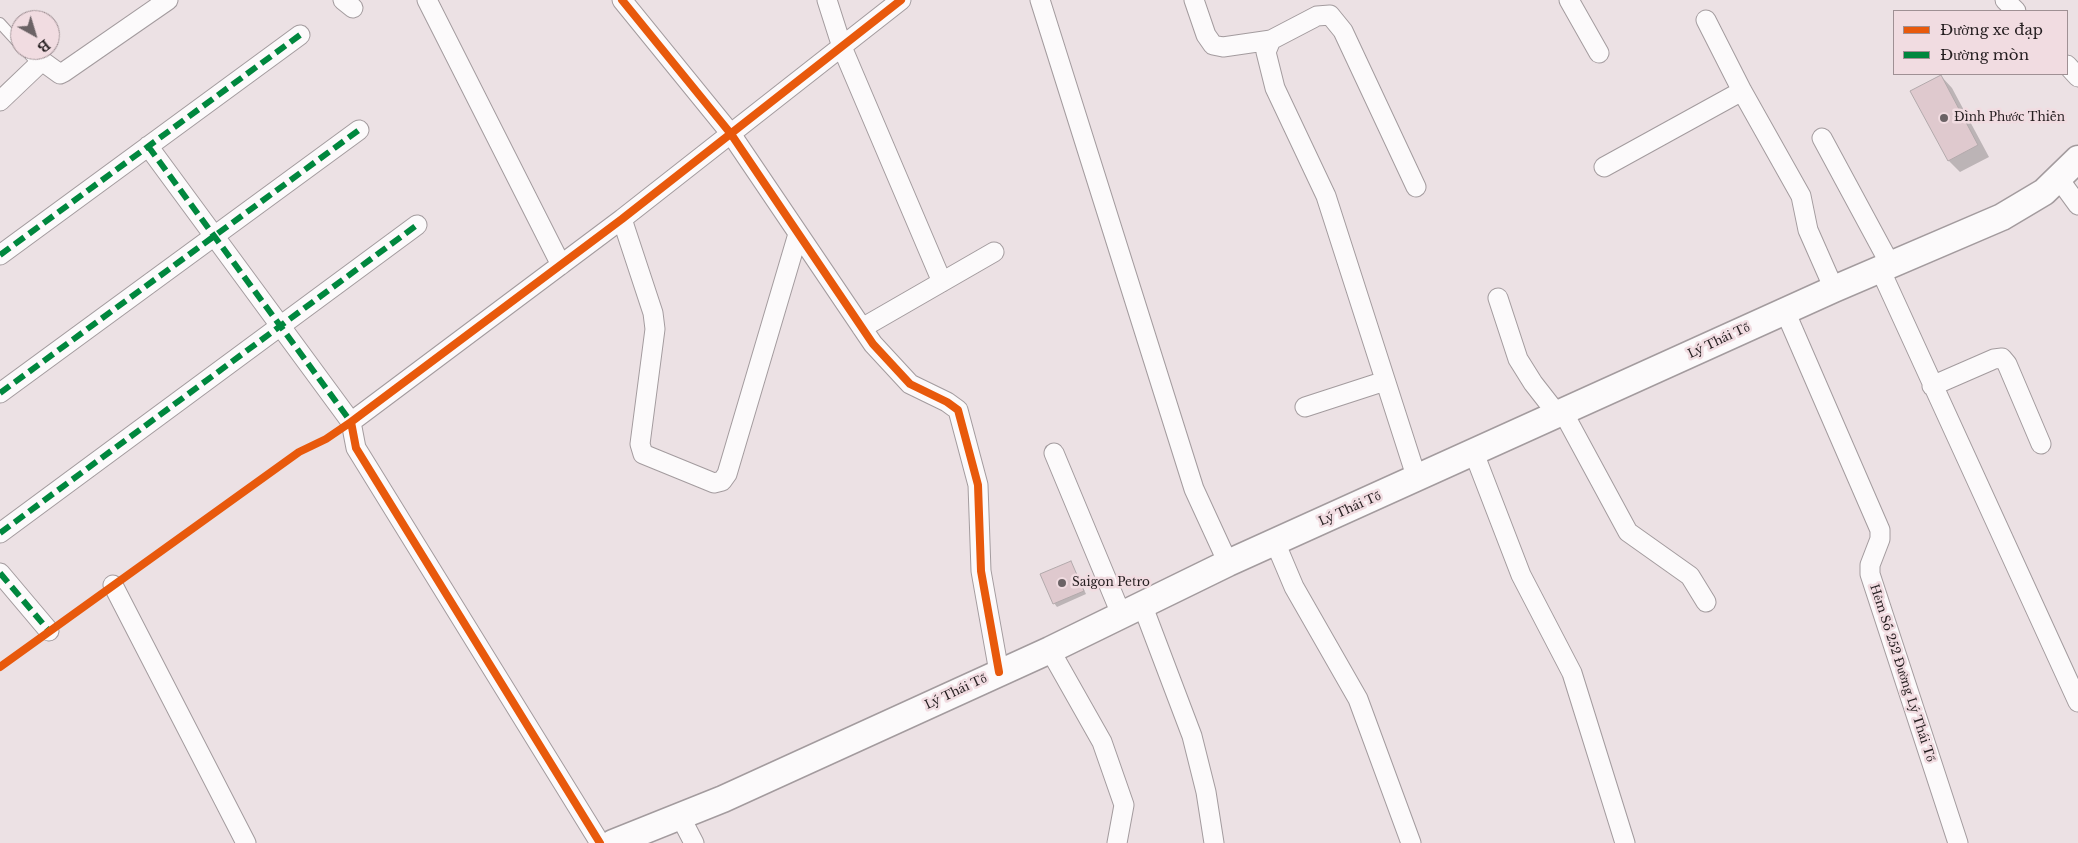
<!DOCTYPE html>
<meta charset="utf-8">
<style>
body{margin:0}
#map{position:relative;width:2078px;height:843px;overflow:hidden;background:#ece1e4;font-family:"Libre Baskerville",serif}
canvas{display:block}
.legend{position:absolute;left:1893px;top:10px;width:175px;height:65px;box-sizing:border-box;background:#f1dce1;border:1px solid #9f9094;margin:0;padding:6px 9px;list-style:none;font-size:15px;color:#251e20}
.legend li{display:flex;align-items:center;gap:10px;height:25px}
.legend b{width:25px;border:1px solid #9f9094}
.north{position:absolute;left:10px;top:10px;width:50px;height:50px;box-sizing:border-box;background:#f1dce1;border:1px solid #9f9094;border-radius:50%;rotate:141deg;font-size:14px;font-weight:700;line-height:20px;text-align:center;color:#251e20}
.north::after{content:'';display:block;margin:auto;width:18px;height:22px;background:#6b6265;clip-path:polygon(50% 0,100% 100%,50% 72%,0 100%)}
</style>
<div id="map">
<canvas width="2078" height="843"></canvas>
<ul class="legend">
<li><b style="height:6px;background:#e8590c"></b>Đường xe đạp</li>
<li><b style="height:6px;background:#00873e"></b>Đường mòn</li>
</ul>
<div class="north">B</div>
</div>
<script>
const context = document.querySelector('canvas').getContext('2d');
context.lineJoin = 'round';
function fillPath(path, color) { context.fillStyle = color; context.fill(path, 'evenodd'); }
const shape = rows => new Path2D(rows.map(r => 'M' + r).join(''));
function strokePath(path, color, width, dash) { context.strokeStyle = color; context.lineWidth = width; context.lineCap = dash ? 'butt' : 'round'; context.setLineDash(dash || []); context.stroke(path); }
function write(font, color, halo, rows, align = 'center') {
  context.font = font + ' "Libre Baskerville",serif'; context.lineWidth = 5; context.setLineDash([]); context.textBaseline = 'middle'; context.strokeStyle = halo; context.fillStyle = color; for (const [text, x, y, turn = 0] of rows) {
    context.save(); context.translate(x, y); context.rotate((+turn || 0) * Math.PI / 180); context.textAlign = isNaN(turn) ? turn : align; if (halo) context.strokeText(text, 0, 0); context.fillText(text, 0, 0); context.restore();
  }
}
const shadow = shape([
 [1941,76,1952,88,1989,157,1960,172,1949,161,1912,92],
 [1071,563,1086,594,1057,607,1054,603]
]);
const building = shape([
 [1941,75,1978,145,1948,161,1910,91,1941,75],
 [1071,561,1084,591,1053,604,1040,574,1071,561]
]);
const service = shape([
 [0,23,20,45],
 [25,50,38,64]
]);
const minor = shape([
 [343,0,353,8],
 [427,0,561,265],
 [622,0,731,134,873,344,910,384,947,402,958,410,978,485,981,571,999,672],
 [827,0,842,47,942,282],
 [1040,0,1194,489,1228,563],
 [1194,0,1206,35,1213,45,1223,47,1271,40,1317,16,1330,15,1343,31,1416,187],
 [1569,0,1599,53],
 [2005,0,2016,11],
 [1706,20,1742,91,1801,196,1808,230,1834,289],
 [1271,40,1266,52,1275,88,1326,196,1417,479],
 [2067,65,2078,77],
 [0,101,42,61,60,74,64,72,168,0],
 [1822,138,1890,264],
 [148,146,351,422],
 [1604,167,1742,91],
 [2059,179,2078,205],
 [622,219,653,313,655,329,640,444,643,454,714,483,722,481,727,474,798,234],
 [0,255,300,35],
 [1880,269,2078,702],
 [1498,298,1518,359,1533,383,1558,415],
 [1785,311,1880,530,1880,539,1870,565,1870,574,1958,843],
 [862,328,994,252],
 [1932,386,1994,359,2002,358,2007,364,2041,444],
 [0,393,359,130],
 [1305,407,1385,381],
 [1563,412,1628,532,1690,576,1706,602],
 [1054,453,1121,614],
 [1474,453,1521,575,1572,673,1625,843],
 [0,533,417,225],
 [1275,542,1294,587,1358,699,1411,843],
 [0,573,49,631],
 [113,585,246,843],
 [1142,604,1192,736,1206,792,1214,843],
 [1050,650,1102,742,1124,805,1117,843],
 [680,816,694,843],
 [600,843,356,448,351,422,622,219,901,0]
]);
const secondary = shape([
 [613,843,723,799,1050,650,1228,563,1834,289,2002,217,2044,192,2078,159]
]);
const quiet = shape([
 [148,146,351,422],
 [0,255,300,35],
 [0,393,359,130],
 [0,533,417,225],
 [0,573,49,631]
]);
const cycleway = shape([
 [622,0,731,134,873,344,910,384,947,402,958,410,978,485,981,571,999,672],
 [0,667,299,452,326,439,351,422],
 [600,843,356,448,351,422,622,219,901,0]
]);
const markers = [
 [1944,118,5,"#6b6265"],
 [1062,583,5,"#6b6265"]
];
const poiNames = [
 ["Đình Phước Thiền",1954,118],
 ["Saigon Petro",1072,583]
];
const streetNames = [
 ["Lý Thái Tổ",1719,341,-25],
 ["Lý Thái Tổ",1350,509,-24],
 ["Hẻm Số 252 Đường Lý Thái Tổ",1902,673,72],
 ["Lý Thái Tổ",956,692,-25]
];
fillPath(shadow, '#0003');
fillPath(building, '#dfc9ce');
strokePath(building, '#b2a9ab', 1);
strokePath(service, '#a39b9e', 12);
strokePath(minor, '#a39b9e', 21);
strokePath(secondary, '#a39b9e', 29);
strokePath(service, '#fcfafb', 10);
strokePath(minor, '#fcfafb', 19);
strokePath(secondary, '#fcfafb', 26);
strokePath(quiet, '#00873e', 6, [12, 6]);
strokePath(cycleway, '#e8590c', 8);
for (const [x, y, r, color] of markers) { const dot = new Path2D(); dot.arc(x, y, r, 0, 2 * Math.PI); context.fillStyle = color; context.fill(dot); strokePath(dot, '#f1dce1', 2); }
write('12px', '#251e20', '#f1dce1', poiNames, 'left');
write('12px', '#251e20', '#f1dce1', streetNames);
</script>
